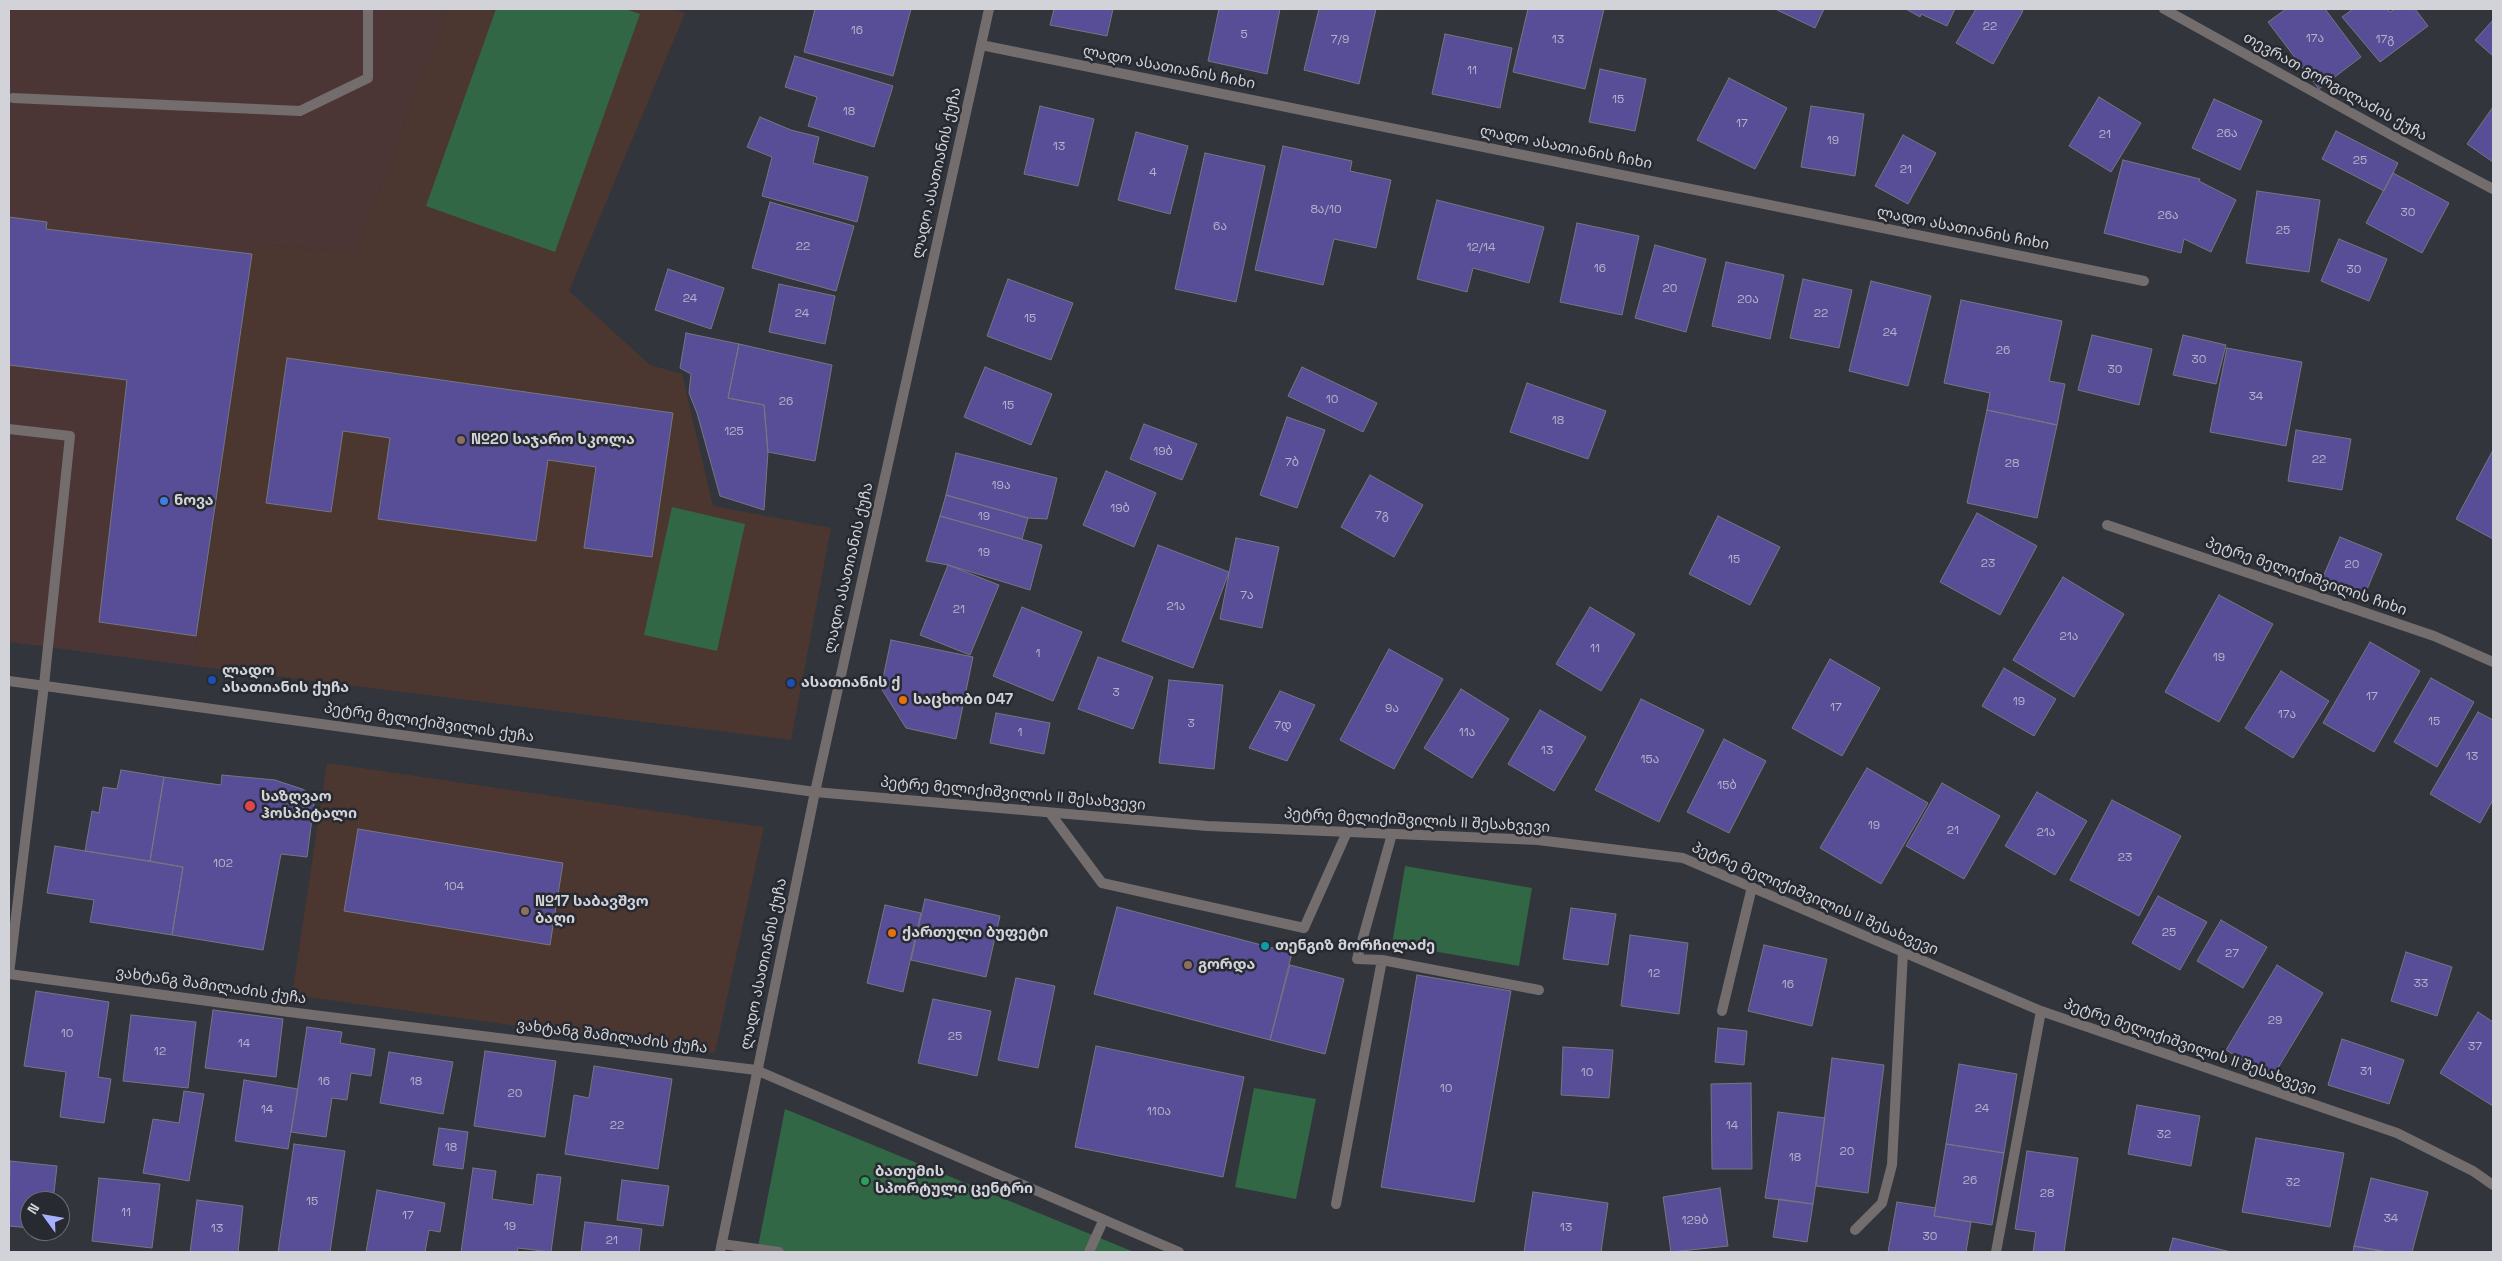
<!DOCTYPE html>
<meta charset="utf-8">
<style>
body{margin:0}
#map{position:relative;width:2502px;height:1261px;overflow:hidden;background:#32353c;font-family:"Space Grotesk",sans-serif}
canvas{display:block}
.frame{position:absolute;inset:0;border:10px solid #d1d3d8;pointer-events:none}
.north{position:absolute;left:20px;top:1191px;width:50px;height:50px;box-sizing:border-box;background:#282a32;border:1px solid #6c6e74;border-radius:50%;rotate:302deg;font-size:14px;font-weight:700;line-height:20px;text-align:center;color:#d1d3d8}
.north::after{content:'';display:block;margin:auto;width:18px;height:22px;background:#a5b1fc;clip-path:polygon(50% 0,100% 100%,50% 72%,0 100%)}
</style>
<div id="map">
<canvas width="2502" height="1261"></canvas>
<div class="frame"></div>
<div class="north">N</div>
</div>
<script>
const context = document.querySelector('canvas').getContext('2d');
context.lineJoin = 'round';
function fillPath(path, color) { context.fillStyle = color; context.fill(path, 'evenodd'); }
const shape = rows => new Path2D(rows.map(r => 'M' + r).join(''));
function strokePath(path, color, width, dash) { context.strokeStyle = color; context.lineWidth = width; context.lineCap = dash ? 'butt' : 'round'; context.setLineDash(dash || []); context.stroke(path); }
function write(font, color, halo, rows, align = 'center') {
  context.font = font + ' "Space Grotesk","Noto Sans Georgian",sans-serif'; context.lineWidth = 5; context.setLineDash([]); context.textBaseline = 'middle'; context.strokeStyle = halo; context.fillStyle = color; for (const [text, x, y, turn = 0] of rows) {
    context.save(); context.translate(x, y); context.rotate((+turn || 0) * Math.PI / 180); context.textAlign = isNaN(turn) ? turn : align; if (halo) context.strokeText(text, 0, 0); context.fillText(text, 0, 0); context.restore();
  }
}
const commercial = shape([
 [9,9,447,9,356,252,254,244,193,666,9,642]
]);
const education = shape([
 [447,9,674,9,685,13,569,291,650,365,682,374,713,506,831,528,791,740,193,666,254,244,356,252],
 [327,763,764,827,715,1053,292,995]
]);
const green = shape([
 [496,9,625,9,640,14,555,252,426,206],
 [672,507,745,524,717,651,644,635],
 [1405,866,1532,888,1519,966,1392,944],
 [1254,1088,1316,1099,1296,1199,1235,1187],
 [785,1109,1134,1252,757,1252]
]);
const building = shape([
 [815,9,911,9,893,76,804,52,815,9],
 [1054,9,1113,9,1107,36,1050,25,1054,9],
 [1219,9,1280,9,1267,74,1208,61,1219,9],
 [1319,9,1376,9,1359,84,1304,70,1319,9],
 [1528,9,1604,9,1585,89,1513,72,1528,9],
 [1775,9,1824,9,1815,28,1775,9],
 [1906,9,1955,9,1947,26,1921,14,1920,17,1906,9],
 [1976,9,2019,9,2023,11,1993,64,1956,43,1976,9],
 [2286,9,2325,9,2361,57,2319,89,2268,22,2286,9],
 [2353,9,2387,9,2390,12,2395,9,2415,9,2428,26,2380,62,2342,17,2353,9],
 [2493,20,2493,56,2475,40,2493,20],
 [1445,34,1512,48,1500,108,1432,94,1445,34],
 [795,56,893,86,874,147,808,126,817,97,785,87,795,56],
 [1600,69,1646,79,1635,131,1589,122,1600,69],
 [1729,78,1787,108,1755,169,1697,140,1729,78],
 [2099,97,2141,123,2111,172,2069,146,2099,97],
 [2214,99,2262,121,2240,170,2192,148,2214,99],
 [1040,106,1094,119,1078,186,1024,174,1040,106],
 [1811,106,1864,114,1855,176,1801,167,1811,106],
 [2493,107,2493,162,2467,144,2493,107],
 [760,117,791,130,819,137,813,163,868,177,857,222,762,196,772,157,747,147,760,117],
 [2336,131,2398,163,2384,191,2322,159,2336,131],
 [1136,132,1188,146,1170,214,1118,200,1136,132],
 [1903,135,1936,153,1908,204,1875,186,1903,135],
 [1283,146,1352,161,1350,171,1391,180,1376,248,1334,239,1323,285,1255,270,1283,146],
 [1205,153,1265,166,1236,302,1175,289,1205,153],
 [2123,160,2200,179,2199,181,2236,200,2211,252,2184,239,2181,253,2104,233,2123,160],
 [2393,173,2449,203,2422,253,2366,223,2393,173],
 [2257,191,2320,200,2309,272,2246,263,2257,191],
 [1437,200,1544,227,1529,283,1473,268,1467,292,1417,279,1437,200],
 [770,202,854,226,836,291,752,268,770,202],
 [9,217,47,222,46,229,252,254,196,636,99,622,127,380,9,365,9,217],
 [1577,223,1639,236,1622,315,1560,302,1577,223],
 [2339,239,2387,259,2369,301,2321,281,2339,239],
 [1655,245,1706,259,1686,332,1635,318,1655,245],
 [1726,262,1784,275,1770,339,1712,326,1726,262],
 [668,269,724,288,711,329,655,310,668,269],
 [1008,279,1073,303,1051,360,987,336,1008,279],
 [1803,279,1852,290,1839,348,1790,338,1803,279],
 [1871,281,1931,296,1908,386,1849,371,1871,281],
 [779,284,835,296,825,344,769,332,779,284],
 [1961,300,2062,321,2049,381,2065,384,2057,425,1987,410,1990,393,1944,383,1961,300],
 [686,333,739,344,728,398,764,405,768,452,764,510,720,496,697,413,689,393,691,374,680,368,686,333],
 [2092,335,2152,349,2139,405,2078,390,2092,335],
 [2183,335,2226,345,2216,384,2173,375,2183,335],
 [739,344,832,365,815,461,768,452,764,405,728,398,739,344],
 [2227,348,2302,362,2286,446,2210,432,2227,348],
 [287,358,673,413,652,557,584,548,596,467,548,460,536,541,378,519,390,438,343,431,331,512,266,503,287,358],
 [985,367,1052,394,1031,445,964,417,985,367],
 [1302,367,1377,403,1363,432,1288,396,1302,367],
 [1527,383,1606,411,1588,459,1510,432,1527,383],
 [1987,410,2057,425,2037,518,1967,503,1987,410],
 [1287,417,1325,430,1297,508,1260,495,1287,417],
 [1144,424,1197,444,1182,480,1130,459,1144,424],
 [2296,430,2351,439,2342,490,2288,481,2296,430],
 [2492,452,2493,453,2493,539,2456,519,2492,452],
 [956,453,1057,478,1047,519,1028,518,946,495,956,453],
 [1106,471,1156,493,1134,547,1083,525,1106,471],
 [1370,475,1423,505,1394,557,1341,527,1370,475],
 [946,495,1028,518,1022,539,940,516,946,495],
 [1977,513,2037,546,2000,615,1940,582,1977,513],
 [940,516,1042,545,1030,590,948,565,926,561,940,516],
 [1718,516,1780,547,1750,605,1689,574,1718,516],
 [2340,537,2382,554,2365,594,2323,577,2340,537],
 [1236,538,1279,547,1262,628,1220,619,1236,538],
 [1158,545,1229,572,1193,668,1122,641,1158,545],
 [948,565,999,585,970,655,920,635,948,565],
 [2063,577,2124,614,2074,697,2013,660,2063,577],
 [2219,595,2273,624,2219,722,2165,692,2219,595],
 [1022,607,1082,632,1053,701,993,676,1022,607],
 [1590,607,1635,634,1601,691,1556,664,1590,607],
 [891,640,973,657,956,739,906,728,881,688,891,640],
 [2370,642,2420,671,2374,752,2323,723,2370,642],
 [1389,649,1443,679,1394,769,1340,740,1389,649],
 [1098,657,1153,677,1133,729,1078,709,1098,657],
 [1830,659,1880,688,1842,756,1792,728,1830,659],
 [2004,668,2056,699,2034,736,1982,706,2004,668],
 [2281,671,2329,701,2293,758,2245,728,2281,671],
 [2431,678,2474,702,2437,767,2394,742,2431,678],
 [1169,680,1223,685,1214,769,1159,763,1169,680],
 [1461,689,1509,719,1472,778,1424,748,1461,689],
 [1280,691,1315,705,1287,761,1249,748,1280,691],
 [1641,699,1704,730,1659,822,1595,790,1641,699],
 [1540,710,1586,737,1554,791,1508,764,1540,710],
 [2478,712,2493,720,2493,800,2480,823,2430,794,2478,712],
 [996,713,1050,723,1044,754,990,743,996,713],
 [1724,739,1766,761,1729,833,1687,812,1724,739],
 [1867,768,1928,803,1881,884,1820,848,1867,768],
 [121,770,164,777,150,861,85,851,92,811,99,813,103,787,117,789,121,770],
 [222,775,275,780,302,789,315,796,307,857,281,854,263,950,172,935,183,867,150,861,164,777,221,785,222,775],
 [1942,783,2000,816,1964,879,1906,846,1942,783],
 [2037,792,2087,821,2055,875,2005,846,2037,792],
 [2112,800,2181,836,2139,916,2070,880,2112,800],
 [358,829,563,863,550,945,344,911,358,829],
 [55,846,183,867,172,935,90,922,94,900,47,893,55,846],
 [2158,896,2207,922,2180,970,2132,943,2158,896],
 [925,899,1000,916,986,977,911,960,925,899],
 [885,905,921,913,903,992,867,983,885,905],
 [1117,907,1292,953,1270,1040,1094,994,1117,907],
 [1571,908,1616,914,1608,965,1563,959,1571,908],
 [2221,920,2267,947,2243,988,2197,961,2221,920],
 [1630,935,1688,943,1679,1014,1621,1006,1630,935],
 [1764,945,1827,959,1812,1026,1748,1011,1764,945],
 [2406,952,2452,967,2437,1016,2391,1001,2406,952],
 [1290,965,1344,979,1325,1054,1270,1040,1290,965],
 [2277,965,2323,993,2272,1078,2226,1050,2277,965],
 [1417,975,1511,991,1474,1202,1381,1187,1417,975],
 [1016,978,1055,986,1038,1068,998,1060,1016,978],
 [36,991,109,1002,98,1077,111,1079,104,1123,60,1117,66,1072,24,1066,36,991],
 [933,999,991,1011,977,1076,918,1063,933,999],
 [213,1010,283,1019,276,1077,205,1068,213,1010],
 [2478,1012,2493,1022,2493,1106,2440,1073,2478,1012],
 [131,1015,196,1022,188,1088,123,1081,131,1015],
 [307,1027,342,1032,340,1043,375,1049,371,1076,351,1073,347,1100,332,1098,326,1137,291,1132,307,1027],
 [1718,1028,1747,1031,1744,1065,1715,1062,1718,1028],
 [2342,1039,2404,1060,2389,1104,2328,1085,2342,1039],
 [1096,1046,1244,1077,1223,1177,1075,1147,1096,1046],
 [1563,1047,1613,1050,1609,1098,1561,1095,1563,1047],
 [485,1051,556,1061,545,1137,474,1126,485,1051],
 [389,1052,453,1062,443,1114,380,1103,389,1052],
 [1832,1058,1884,1065,1868,1193,1816,1186,1832,1058],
 [1959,1064,2017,1074,2004,1153,1946,1144,1959,1064],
 [594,1066,672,1079,658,1169,565,1154,574,1095,589,1098,594,1066],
 [244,1080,298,1089,288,1149,235,1141,244,1080],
 [1751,1083,1752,1169,1712,1169,1711,1084,1751,1083],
 [184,1091,204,1094,189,1181,143,1173,153,1119,179,1123,184,1091],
 [2137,1105,2200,1116,2191,1166,2128,1154,2137,1105],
 [1778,1112,1825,1118,1813,1204,1765,1198,1778,1112],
 [439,1128,468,1132,463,1169,433,1165,439,1128],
 [2256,1138,2344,1153,2330,1227,2242,1212,2256,1138],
 [294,1144,345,1151,330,1252,278,1252,294,1144],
 [1946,1144,2004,1153,1992,1225,1934,1216,1946,1144],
 [2027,1151,2078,1158,2064,1252,2033,1252,2036,1232,2015,1229,2027,1151],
 [10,1161,57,1166,53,1201,30,1201,30,1228,9,1226,10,1161],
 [473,1168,496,1171,492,1199,533,1205,537,1174,561,1177,551,1252,518,1248,517,1252,461,1252,473,1168],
 [99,1178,160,1184,152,1248,92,1241,99,1178],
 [2371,1178,2428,1192,2412,1252,2387,1252,2354,1246,2371,1178],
 [622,1180,669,1186,663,1226,617,1220,622,1180],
 [1720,1188,1728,1246,1671,1252,1663,1197,1720,1188],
 [377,1190,445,1203,440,1232,429,1230,425,1252,366,1252,377,1190],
 [1533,1192,1608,1203,1601,1252,1524,1252,1533,1192],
 [1779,1199,1813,1204,1807,1242,1773,1237,1779,1199],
 [197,1200,243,1206,238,1252,190,1252,197,1200],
 [1897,1202,1936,1208,1934,1216,1971,1222,1966,1252,1888,1252,1897,1202],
 [585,1222,642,1229,639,1252,581,1252,585,1222],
 [2173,1238,2231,1252,2169,1252,2173,1238],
 [2354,1246,2387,1252,2353,1252,2354,1246]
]);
const lane = shape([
 [13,98,300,111,368,78,368,9],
 [9,429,70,436,44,685],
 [1050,813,1102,883,1304,928,1347,832],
 [1382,960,1357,959,1392,834],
 [1722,1011,1752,887],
 [1336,1204,1382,960,1539,990],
 [722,1244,779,1252],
 [1089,1252,1103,1221]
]);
const street = shape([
 [2164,9,2404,142,2493,189],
 [981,45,2144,281],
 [2107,525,2434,636,2493,662],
 [9,681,815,792,1207,826,1538,840,1683,858,2041,1011,2397,1133,2473,1171,2493,1185],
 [9,974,289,1012,756,1070,1179,1252],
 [9,974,44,685],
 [1855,1230,1882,1203,1892,1165,1903,952],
 [720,1252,815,792,989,9],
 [1996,1252,2041,1011]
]);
const markers = [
 [461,440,5,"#8d6e63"],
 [164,501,5,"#3f7fe0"],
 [212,680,5,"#1a4fb4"],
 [791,683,5,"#1a4fb4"],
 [903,700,5,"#e8710a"],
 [250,806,6,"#e0444e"],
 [525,911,5,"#8d6e63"],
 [892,933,5,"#e8710a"],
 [1265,946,5,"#0f9aa8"],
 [1188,965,5,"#8d6e63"],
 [865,1181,5,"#2e9e5b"]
];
const numberNames = [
 ["22",1990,27],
 ["16",857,31],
 ["5",1244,35],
 ["17ა",2315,39],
 ["7/9",1340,40],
 ["13",1558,40],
 ["17გ",2385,40],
 ["11",1472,71],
 ["15",1618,100],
 ["18",849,112],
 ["17",1742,124],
 ["26ა",2227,134],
 ["21",2105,135],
 ["19",1833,141],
 ["13",1059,147],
 ["25",2360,161],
 ["21",1906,170],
 ["4",1153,173],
 ["8ა/10",1326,210],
 ["30",2408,213],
 ["26ა",2168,216],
 ["6ა",1220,227],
 ["25",2283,231],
 ["22",803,247],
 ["12/14",1481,248],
 ["16",1600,269],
 ["30",2354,270],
 ["20",1670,289],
 ["24",690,299],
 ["20ა",1748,300],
 ["24",802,314],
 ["22",1821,314],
 ["15",1030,319],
 ["24",1890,333],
 ["26",2003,351],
 ["30",2199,360],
 ["30",2115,370],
 ["34",2256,397],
 ["10",1332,400],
 ["26",786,402],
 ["15",1008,406],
 ["18",1558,421],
 ["125",734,432],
 ["19ბ",1163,452],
 ["22",2319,460],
 ["7ბ",1292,463],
 ["28",2012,464],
 ["19ა",1001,486],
 ["19ბ",1120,509],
 ["7გ",1382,516],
 ["19",984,517],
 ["19",984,553],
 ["15",1734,560],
 ["23",1988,564],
 ["20",2352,565],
 ["7ა",1247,596],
 ["21ა",1176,607],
 ["21",959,610],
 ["21ა",2069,637],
 ["11",1595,649],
 ["1",1038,654],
 ["19",2219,658],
 ["3",1116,693],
 ["17",2372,697],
 ["19",2019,702],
 ["17",1836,708],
 ["9ა",1392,709],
 ["17ა",2287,715],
 ["15",2434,722],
 ["3",1191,724],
 ["7დ",1283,726],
 ["1",1020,733],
 ["11ა",1467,733],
 ["13",1547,751],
 ["13",2472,757],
 ["15ა",1650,760],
 ["15ბ",1727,786],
 ["19",1874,826],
 ["21",1953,831],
 ["21ა",2046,833],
 ["23",2125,858],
 ["102",223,864],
 ["104",454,887],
 ["25",2169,933],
 ["27",2232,954],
 ["12",1654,974],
 ["33",2421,984],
 ["16",1788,985],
 ["29",2275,1021],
 ["10",67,1034],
 ["25",955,1037],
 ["14",244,1044],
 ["37",2475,1047],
 ["12",160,1052],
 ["31",2366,1072],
 ["10",1587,1073],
 ["16",324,1082],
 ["18",416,1082],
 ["10",1446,1089],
 ["20",515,1094],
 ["24",1982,1109],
 ["14",267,1110],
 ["110ა",1159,1112],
 ["22",617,1126],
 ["14",1732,1126],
 ["32",2164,1135],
 ["18",451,1148],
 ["20",1847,1152],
 ["18",1795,1158],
 ["26",1970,1181],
 ["32",2293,1183],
 ["28",2047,1194],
 ["15",312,1202],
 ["11",126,1213],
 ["17",408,1216],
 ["34",2391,1219],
 ["129ბ",1695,1221],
 ["19",510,1227],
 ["13",1566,1228],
 ["13",217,1229],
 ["30",1930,1237],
 ["21",612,1241]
];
const streetNames = [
 ["ლადო ასათიანის ჩიხი",1169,68,11],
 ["თევრათ გორგილაძის ქუჩა",2335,87,29],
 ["ლადო ასათიანის ჩიხი",1566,148,11],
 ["ლადო ასათიანის ქუჩა",937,173,-77],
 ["ლადო ასათიანის ჩიხი",1963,229,11],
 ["ლადო ასათიანის ქუჩა",849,568,-77],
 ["პეტრე მელიქიშვილის ჩიხი",2306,577,19],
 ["პეტრე მელიქიშვილის ქუჩა",429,723,8],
 ["პეტრე მელიქიშვილის II შესახვევი",1013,794,5],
 ["პეტრე მელიქიშვილის II შესახვევი",1417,821,3],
 ["პეტრე მელიქიშვილის II შესახვევი",1815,899,23],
 ["ლადო ასათიანის ქუჩა",764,964,-78],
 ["ვახტანგ შამილაძის ქუჩა",211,986,8],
 ["ვახტანგ შამილაძის ქუჩა",612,1037,7],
 ["პეტრე მელიქიშვილის II შესახვევი",2190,1047,19]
];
const poiNames = [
 ["№20 საჯარო სკოლა",471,440],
 ["ნოვა",174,501],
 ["ლადო",222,671],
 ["ასათიანის ქუჩა",222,688],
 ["ასათიანის ქ",801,683],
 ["საცხობი 047",913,700],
 ["საზღვაო",261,797],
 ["ჰოსპიტალი",261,814],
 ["№17 საბავშვო",535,902],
 ["ბაღი",535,919],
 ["ქართული ბუფეტი",902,933],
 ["თენგიზ მორჩილაძე",1275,946],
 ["გორდა",1198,965],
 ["ბათუმის",875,1172],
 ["სპორტული ცენტრი",875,1189]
];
fillPath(commercial, '#4b3635');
fillPath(education, '#4b3730');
fillPath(green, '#326745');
fillPath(building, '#584e97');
strokePath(building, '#767680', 1);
strokePath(lane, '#736e6d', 10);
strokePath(street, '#736e6d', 10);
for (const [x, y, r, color] of markers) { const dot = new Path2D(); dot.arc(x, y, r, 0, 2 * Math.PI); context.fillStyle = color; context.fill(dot); strokePath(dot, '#282a32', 2); }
write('12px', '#b3b2c8', null, numberNames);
write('15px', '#d1d3d8', '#282a32', streetNames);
write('bold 15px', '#d1d3d8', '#282a32', poiNames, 'left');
</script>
